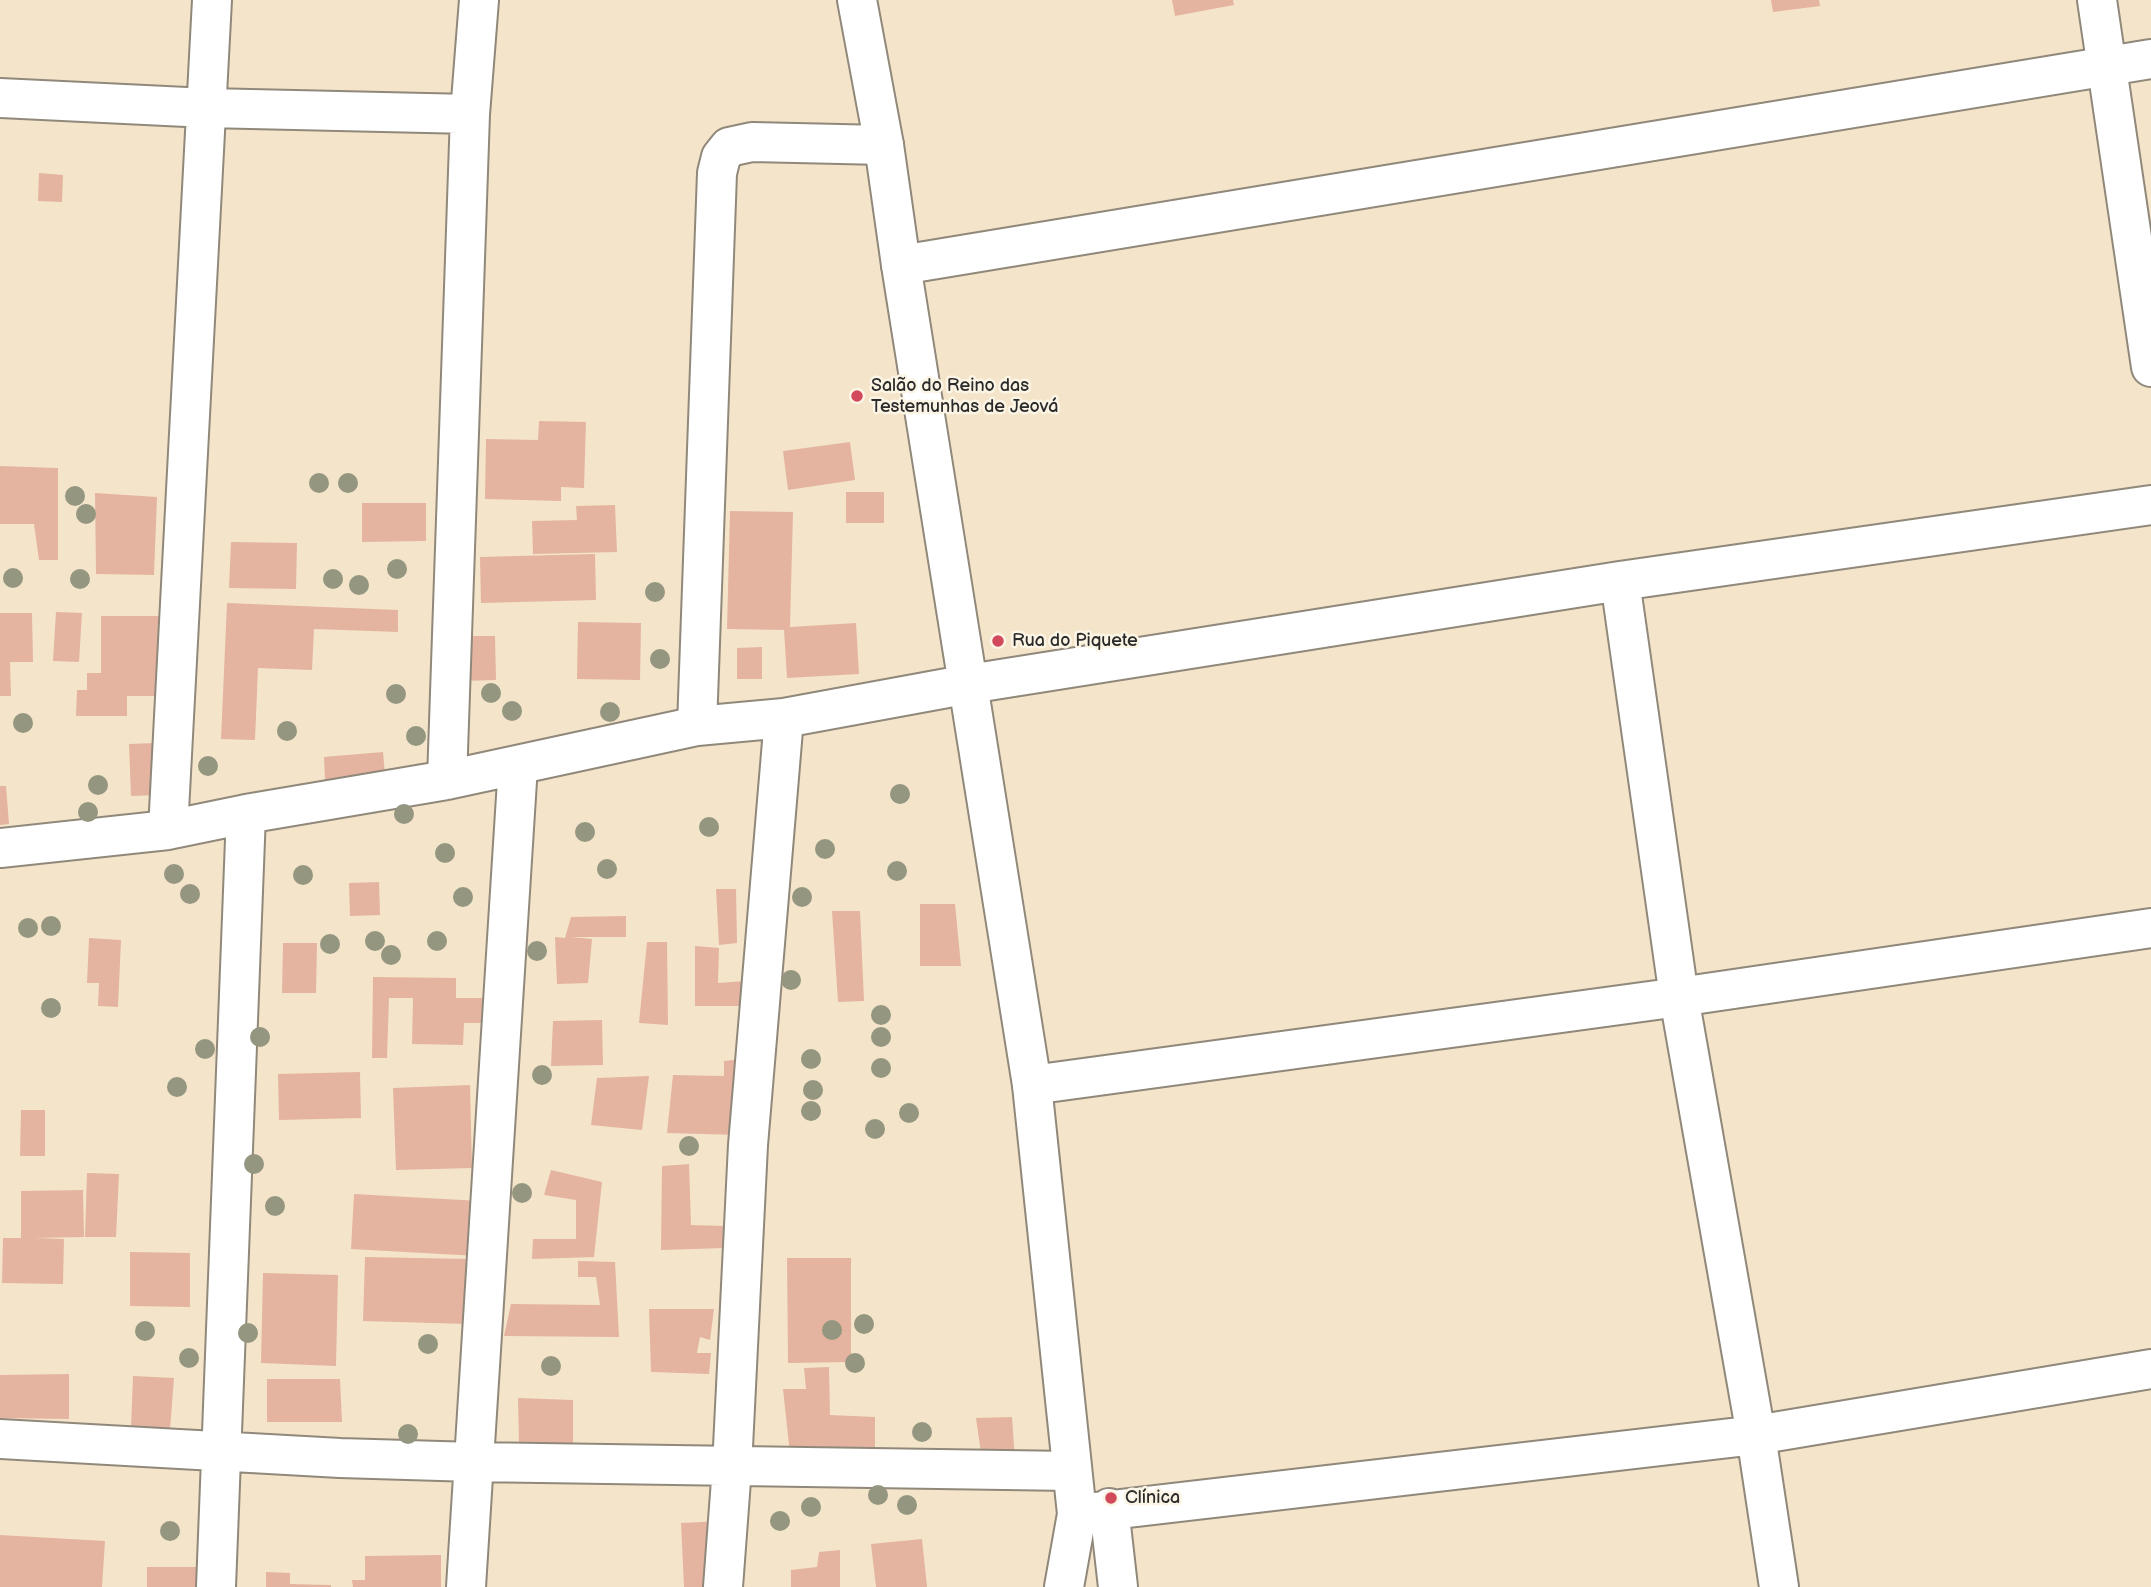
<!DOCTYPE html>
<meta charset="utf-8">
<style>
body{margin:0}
canvas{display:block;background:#f4e4c9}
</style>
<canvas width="2151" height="1587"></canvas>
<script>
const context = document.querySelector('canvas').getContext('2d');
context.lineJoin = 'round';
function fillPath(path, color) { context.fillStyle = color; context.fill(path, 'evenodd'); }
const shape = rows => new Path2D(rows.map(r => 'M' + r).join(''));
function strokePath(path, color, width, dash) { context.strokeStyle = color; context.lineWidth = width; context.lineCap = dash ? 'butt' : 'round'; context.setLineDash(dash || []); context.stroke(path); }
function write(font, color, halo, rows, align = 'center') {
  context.font = font + ' "Balsamiq Sans",sans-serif'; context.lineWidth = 5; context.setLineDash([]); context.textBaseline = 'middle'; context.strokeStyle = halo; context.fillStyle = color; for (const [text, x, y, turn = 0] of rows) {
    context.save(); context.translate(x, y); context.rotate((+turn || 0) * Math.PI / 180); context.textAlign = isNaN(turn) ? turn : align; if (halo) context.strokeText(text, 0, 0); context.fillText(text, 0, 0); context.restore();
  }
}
const building = shape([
 [1172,0,1233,0,1234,5,1175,16],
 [1771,0,1819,0,1820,6,1773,12],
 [39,173,63,175,62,202,38,201],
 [539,421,586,422,584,488,561,487,561,501,485,499,486,439,538,440],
 [850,442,855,480,788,490,783,451],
 [0,466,58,468,58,560,39,560,34,524,0,524],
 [846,492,884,492,884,523,846,523],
 [95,493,157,497,154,575,96,574],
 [362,503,426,503,426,541,362,542],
 [615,505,617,552,533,554,532,521,577,520,576,506],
 [730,511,793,512,790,627,856,623,859,674,787,678,784,630,727,629],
 [231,542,297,543,296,589,229,588],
 [595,554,596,600,481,603,480,557],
 [227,603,398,610,398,632,314,629,312,670,258,668,255,740,221,739],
 [56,612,82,613,79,662,53,661],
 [0,613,32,613,33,662,10,662,11,696,0,696],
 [101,616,162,616,162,696,127,696,127,716,76,716,77,690,87,690,87,673,101,673],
 [578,622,641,623,640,680,577,679],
 [462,636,495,636,496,680,462,681],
 [762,647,762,679,737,679,737,648],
 [156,743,158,795,131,796,129,744],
 [383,752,385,775,325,780,324,757],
 [0,786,6,786,9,824,0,825],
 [379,882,380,915,350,916,349,883],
 [716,889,736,889,737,943,719,945],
 [920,904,955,904,961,966,920,966],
 [832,911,860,911,864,1001,838,1002],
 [626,916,626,937,571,937,592,939,588,983,557,984,555,937,565,938,571,917],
 [89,938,121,940,118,1007,98,1006,99,983,87,983],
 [647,942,667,942,668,1025,639,1023],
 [283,943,317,943,316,993,282,993],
 [695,946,719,948,718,983,746,981,739,1006,695,1006],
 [373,977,456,978,456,998,485,998,485,1023,464,1023,463,1045,412,1044,413,998,389,998,387,1058,372,1058],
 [602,1020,603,1065,551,1066,553,1021],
 [742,1059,739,1135,667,1133,673,1075,724,1076,724,1061],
 [360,1072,361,1118,279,1120,278,1074],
 [649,1076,642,1130,591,1125,597,1078],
 [470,1085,472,1168,396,1170,393,1088],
 [21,1110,45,1110,45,1156,20,1156],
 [689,1164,691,1225,726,1226,725,1248,661,1250,662,1166],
 [551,1170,602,1182,594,1257,532,1259,533,1239,576,1239,576,1200,544,1195],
 [87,1173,119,1174,116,1237,85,1237],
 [83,1190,84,1237,34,1238,64,1239,63,1284,2,1283,3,1238,21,1238,21,1191],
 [354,1194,480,1201,478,1256,351,1249],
 [130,1252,190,1253,190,1307,130,1306],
 [365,1257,469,1259,468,1324,363,1321],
 [787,1258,851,1258,851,1362,788,1363],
 [578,1261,615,1262,619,1337,504,1336,511,1304,600,1305,596,1277,578,1277],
 [263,1273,338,1275,336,1366,261,1363],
 [649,1309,714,1309,710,1340,700,1337,697,1353,711,1353,709,1374,651,1372],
 [829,1367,830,1415,875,1417,875,1455,790,1454,783,1389,806,1389,804,1368],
 [69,1374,69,1419,0,1418,0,1375],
 [133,1376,174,1378,170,1430,131,1428],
 [267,1379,340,1379,342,1422,267,1422],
 [518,1398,573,1400,573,1444,519,1444],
 [1012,1417,1015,1460,982,1460,976,1418],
 [722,1521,724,1572,704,1573,704,1587,684,1587,681,1523],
 [0,1535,105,1541,102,1587,0,1587],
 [922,1539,927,1587,876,1587,871,1544],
 [840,1550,840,1587,791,1587,791,1570,817,1567,819,1552],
 [441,1555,441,1587,353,1587,352,1580,365,1580,365,1556],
 [147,1567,196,1567,196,1587,147,1587],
 [266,1572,290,1573,290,1584,331,1585,331,1587,266,1587]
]);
const minor = shape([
 [2097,0,2151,367],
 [0,98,207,108,470,114],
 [901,265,2151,59],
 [1620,581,1679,997,1756,1435,1779,1587],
 [697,726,717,173,721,157,729,147,752,142,884,145],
 [447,780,470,114,479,0],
 [168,830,212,0],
 [0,848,168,830,246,814,447,780,697,726,784,718,969,684,1620,581,2151,505],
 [1032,1085,1679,997,2151,928],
 [0,1439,340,1458,474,1462,1071,1471],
 [1109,1508,1118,1587],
 [1077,1514,1756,1435,2151,1369],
 [216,1587,246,814],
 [466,1587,518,765],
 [723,1587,732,1467,748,1145,784,718]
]);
const tertiary = shape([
 [857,0,884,145,901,265,1032,1085,1077,1514,1064,1587]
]);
const trees = [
 [319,483],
 [348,483],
 [75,496],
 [86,514],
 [397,569],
 [13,578],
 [80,579],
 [333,579],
 [359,585],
 [655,592],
 [660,659],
 [491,693],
 [396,694],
 [512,711],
 [610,712],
 [23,723],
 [287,731],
 [416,736],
 [208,766],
 [98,785],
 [900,794],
 [88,812],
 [404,814],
 [709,827],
 [585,832],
 [825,849],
 [445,853],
 [607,869],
 [897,871],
 [174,874],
 [303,875],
 [190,894],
 [463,897],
 [802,897],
 [51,926],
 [28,928],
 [375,941],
 [437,941],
 [330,944],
 [537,951],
 [391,955],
 [791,980],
 [51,1008],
 [881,1015],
 [260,1037],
 [881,1037],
 [205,1049],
 [811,1059],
 [881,1068],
 [542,1075],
 [177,1087],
 [813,1090],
 [811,1111],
 [909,1113],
 [875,1129],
 [689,1146],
 [254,1164],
 [522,1193],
 [275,1206],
 [864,1324],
 [832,1330],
 [145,1331],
 [248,1333],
 [428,1344],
 [189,1358],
 [855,1363],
 [551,1366],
 [922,1432],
 [408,1434],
 [878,1495],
 [907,1505],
 [811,1507],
 [780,1521],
 [170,1531]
];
const markers = [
 [857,396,7,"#d1495b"],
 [998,641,7,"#d1495b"],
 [1111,1498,7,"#d1495b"]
];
const poiNames = [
 ["Salão do Reino das",871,386],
 ["Testemunhas de Jeová",871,407],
 ["Rua do Piquete",1012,641],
 ["Clínica",1125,1498]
];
fillPath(building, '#e4b4a1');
strokePath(minor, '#90887a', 42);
strokePath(tertiary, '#90887a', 42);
strokePath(minor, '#fff', 38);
strokePath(tertiary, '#fff', 38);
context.fillStyle = '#949680';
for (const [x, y] of trees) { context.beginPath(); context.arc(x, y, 10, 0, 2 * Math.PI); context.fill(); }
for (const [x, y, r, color] of markers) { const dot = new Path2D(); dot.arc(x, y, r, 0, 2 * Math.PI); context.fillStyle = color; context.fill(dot); strokePath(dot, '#fcf5e5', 2.5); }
write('18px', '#2b2b2b', '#fcf5e5', poiNames, 'left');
</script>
